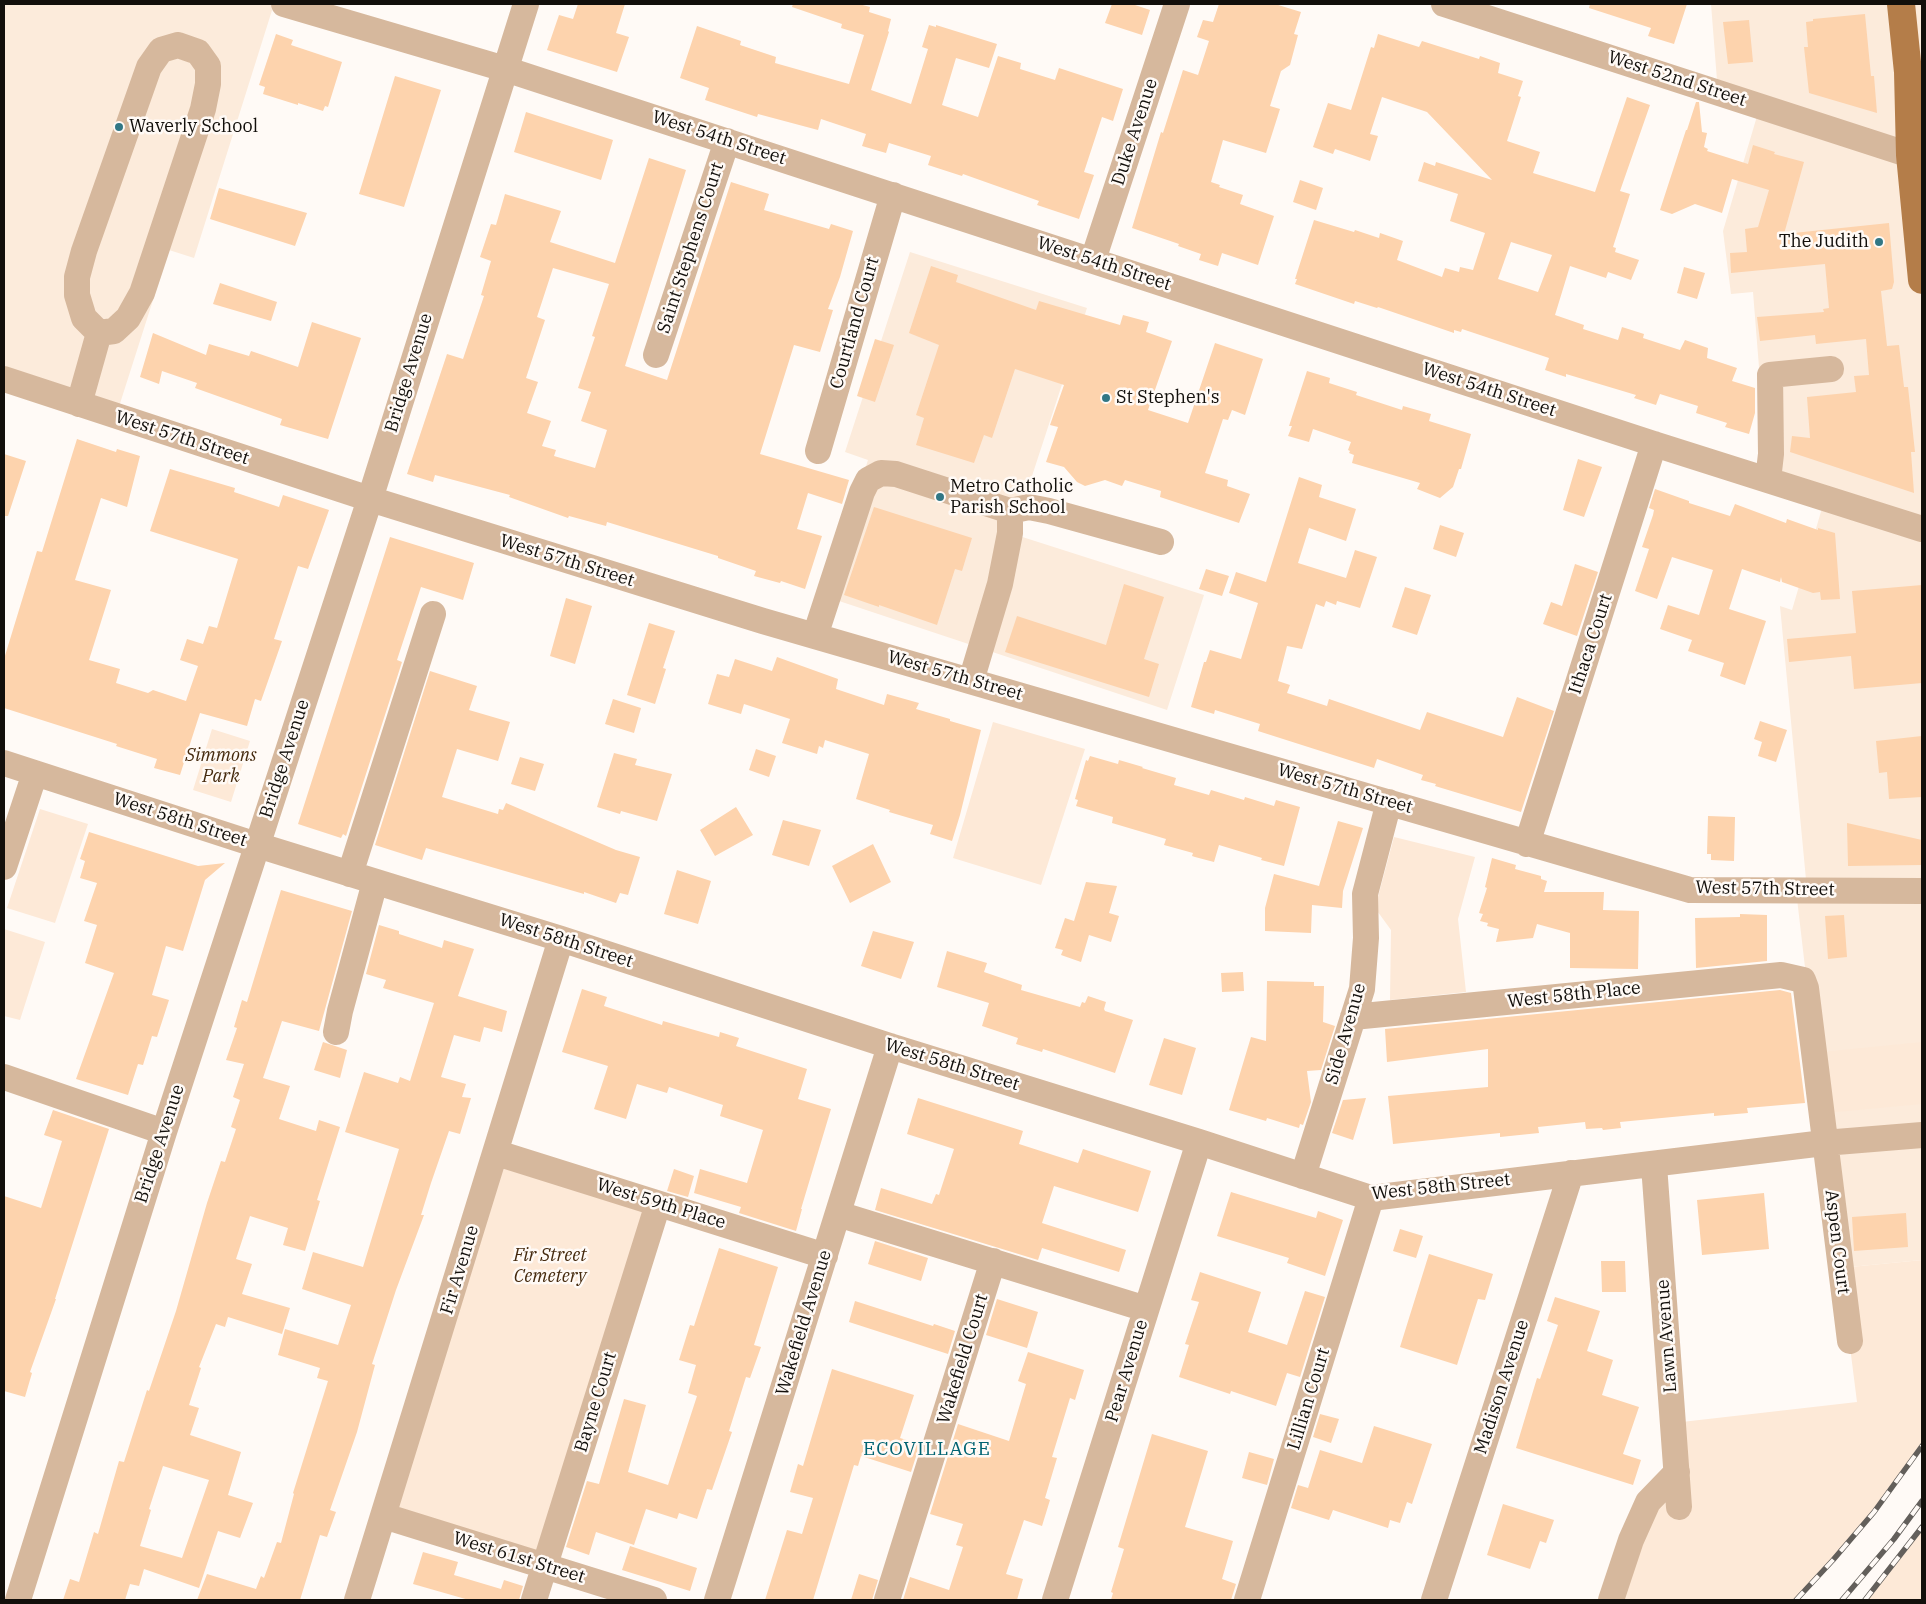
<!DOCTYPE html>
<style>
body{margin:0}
#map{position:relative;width:1926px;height:1604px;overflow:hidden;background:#fffaf6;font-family:"IBM Plex Serif",serif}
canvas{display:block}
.frame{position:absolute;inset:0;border:5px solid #120f0b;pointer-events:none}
</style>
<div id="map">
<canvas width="1926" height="1604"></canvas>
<div class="frame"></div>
</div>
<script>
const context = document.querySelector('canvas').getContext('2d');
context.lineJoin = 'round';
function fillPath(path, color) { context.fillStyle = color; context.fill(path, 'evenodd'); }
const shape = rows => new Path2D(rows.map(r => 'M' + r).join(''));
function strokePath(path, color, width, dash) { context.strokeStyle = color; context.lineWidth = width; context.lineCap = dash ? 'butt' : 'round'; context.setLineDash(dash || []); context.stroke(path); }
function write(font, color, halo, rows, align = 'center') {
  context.font = font + ' "IBM Plex Serif",serif'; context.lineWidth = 5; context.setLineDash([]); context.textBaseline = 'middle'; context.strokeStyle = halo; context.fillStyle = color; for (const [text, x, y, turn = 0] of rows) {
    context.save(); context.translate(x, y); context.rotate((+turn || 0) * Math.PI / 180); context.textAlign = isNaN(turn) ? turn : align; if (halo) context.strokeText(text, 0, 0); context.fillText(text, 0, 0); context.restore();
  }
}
const built = shape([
 [4,4,274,4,194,258,169,250,116,416,4,379],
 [1711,4,1922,4,1922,1260,1840,1268,1796,890,1807,890,1780,606,1792,610,1825,498,1768,480,1753,292,1731,294,1723,231,1760,106,1718,93],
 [910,252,1087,308,1013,534,1204,595,1167,710,824,596,868,460,845,452]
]);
const green = shape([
 [993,722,1085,749,1041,885,953,858],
 [212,729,250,741,231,802,193,790],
 [40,809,88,824,55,923,7,908],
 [1394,837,1475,857,1458,919,1466,992,1390,1000,1391,930,1375,908],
 [4,929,45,942,20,1020,4,1016],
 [1922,1042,1922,1104,1826,1113,1821,1052],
 [497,1153,658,1204,544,1567,384,1516],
 [1922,1260,1922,1446,1874,1512,1833,1560,1796,1600,1611,1600,1677,1472,1673,1423,1857,1402,1840,1268],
 [1922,1527,1922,1600,1865,1600,1896,1562]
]);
const building = shape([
 [578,4,625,4,616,33,629,37,617,72,547,50,559,15,573,19],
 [793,4,859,4,870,7,869,12,891,19,888,31,889,32,871,90,911,104,928,49,922,47,929,25,936,27,936,25,997,44,989,68,956,58,942,105,978,117,998,56,1021,63,1020,69,1055,80,1059,68,1123,89,1113,121,1102,117,1084,172,1094,175,1079,219,1037,205,1039,201,1025,196,963,174,962,176,928,165,931,156,889,143,886,153,862,146,866,134,821,119,818,130,758,114,757,117,705,100,709,88,680,78,697,26,741,41,740,45,776,57,775,63,849,84,864,35,841,28,842,24,792,7],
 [1112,4,1132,4,1150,10,1142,35,1105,23],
 [1219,4,1275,4,1301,12,1294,34,1298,35,1290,65,1281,71,1270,106,1280,109,1266,153,1223,140,1211,182,1220,185,1219,187,1243,195,1240,204,1274,216,1258,265,1222,253,1218,266,1199,260,1201,254,1178,246,1179,244,1132,228,1161,132,1163,133,1183,70,1198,75,1209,41,1197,37,1203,20,1213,22],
 [1590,4,1687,4,1674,44,1648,36,1651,28,1589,8],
 [1865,14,1871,76,1874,76,1877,113,1809,93,1804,47,1808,47,1806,22,1813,21,1813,19],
 [1749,20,1753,62,1728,64,1723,22],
 [276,34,293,40,291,45,342,62,328,107,325,106,323,111,298,103,298,105,263,94,265,87,259,85],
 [1378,34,1419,47,1422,41,1479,59,1480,56,1500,63,1498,73,1523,81,1518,96,1521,97,1507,141,1540,152,1533,173,1595,192,1627,97,1650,105,1620,191,1630,194,1613,247,1616,248,1615,252,1639,260,1631,280,1608,272,1606,278,1570,266,1555,315,1584,325,1583,329,1618,340,1622,327,1644,334,1643,338,1680,350,1685,340,1708,348,1707,358,1737,368,1732,381,1755,388,1755,413,1749,434,1725,427,1727,423,1696,413,1698,406,1660,394,1656,405,1634,398,1636,395,1566,374,1566,377,1545,370,1549,358,1462,329,1461,332,1454,330,1454,333,1378,307,1377,308,1355,301,1354,304,1295,284,1297,279,1295,279,1314,220,1354,232,1355,230,1379,238,1380,233,1403,241,1397,260,1442,277,1445,268,1459,272,1460,267,1473,270,1485,233,1450,221,1458,194,1418,181,1424,162,1435,166,1436,162,1492,180,1427,112,1382,97,1370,134,1378,136,1370,161,1335,149,1333,154,1313,147,1328,103,1351,110,1371,47,1374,48],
 [1511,242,1552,255,1538,292,1498,279],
 [395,76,441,90,404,207,359,194],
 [1696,102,1699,102,1702,132,1707,133,1704,147,1708,149,1707,151,1748,164,1753,145,1775,152,1774,154,1804,162,1784,234,1889,223,1894,282,1892,289,1881,291,1887,346,1899,345,1904,387,1908,387,1915,452,1911,452,1914,493,1790,452,1792,436,1810,438,1807,397,1856,392,1854,376,1869,375,1866,339,1816,344,1815,335,1760,341,1757,317,1824,312,1823,309,1829,308,1825,264,1731,273,1730,253,1747,252,1745,229,1758,227,1769,190,1732,179,1722,213,1695,204,1672,214,1660,210,1686,130,1687,130],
 [526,112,613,140,601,180,514,152],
 [649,158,686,170,625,366,667,380,731,182,769,194,764,210,829,229,831,224,853,231,840,277,828,309,833,310,820,352,794,345,760,454,849,480,842,504,808,493,797,529,822,536,805,589,781,581,780,583,754,576,756,571,718,558,718,556,607,522,606,526,569,516,568,518,509,497,510,495,435,475,433,482,407,474,447,354,463,359,484,296,481,295,491,261,480,257,491,224,496,225,505,194,561,211,550,242,615,263],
 [553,268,609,284,592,336,595,337,578,388,591,392,581,421,607,430,595,468,554,456,556,450,542,446,551,421,527,413,538,382,526,378,545,320,537,317],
 [1300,180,1323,188,1316,210,1293,202],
 [219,188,307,213,295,246,210,219],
 [931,266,958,275,956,282,1036,310,1039,301,1120,325,1123,315,1149,322,1146,332,1172,341,1148,410,1188,423,1215,343,1263,359,1245,415,1232,410,1228,420,1223,419,1205,473,1228,480,1227,486,1250,494,1239,523,1160,497,1161,491,1125,480,1122,486,1105,480,1085,486,1077,482,1064,467,1046,462,1058,427,1050,425,1064,385,1015,369,992,438,984,435,974,463,916,445,924,418,916,415,939,345,909,333],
 [1684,267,1705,273,1697,299,1677,293],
 [220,283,277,302,271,321,213,304],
 [312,322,361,338,328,439,280,425,282,419,195,388,197,383,162,371,159,384,140,377,153,333,206,355,209,344,249,356,251,351,298,367],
 [875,339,894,345,875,402,857,396],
 [1307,371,1330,378,1329,383,1357,392,1356,395,1402,410,1403,406,1431,414,1429,421,1471,434,1461,469,1459,469,1453,487,1440,498,1417,489,1420,483,1352,463,1354,455,1349,453,1350,451,1348,450,1351,442,1313,429,1309,442,1288,436,1292,426,1289,426],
 [77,439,116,452,117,449,140,456,127,507,101,498,75,580,111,590,89,660,120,669,116,683,148,693,153,690,186,701,198,666,180,660,187,639,203,644,209,626,217,628,238,559,150,531,170,469,235,488,234,492,279,507,283,495,329,510,308,569,298,566,274,639,282,641,261,701,255,699,247,726,200,713,180,775,154,768,157,759,116,746,117,744,4,708,4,659,37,551,42,552],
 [4,454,26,461,8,516,4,516],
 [1578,459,1602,467,1584,517,1563,510],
 [1299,477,1322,485,1319,497,1356,509,1346,541,1309,528,1298,563,1346,578,1355,550,1377,557,1360,608,1337,601,1336,605,1326,601,1324,607,1316,604,1302,649,1287,646,1278,681,1290,685,1287,693,1327,706,1329,699,1420,730,1427,712,1503,737,1517,697,1554,711,1521,812,1435,786,1436,784,1421,780,1423,775,1377,759,1374,768,1258,731,1260,724,1215,710,1214,714,1191,707,1204,662,1206,662,1210,650,1241,659,1258,603,1229,593,1236,572,1266,582],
 [1655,489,1689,501,1689,503,1730,516,1735,504,1786,523,1787,519,1818,530,1818,528,1835,533,1840,599,1821,600,1820,592,1813,593,1782,582,1781,577,1780,582,1742,569,1729,609,1766,621,1745,685,1720,676,1724,663,1688,651,1692,640,1660,629,1668,605,1699,615,1713,570,1672,557,1657,599,1635,591,1649,549,1642,547,1653,515,1654,510,1649,508],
 [874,507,972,538,962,571,955,569,937,625,879,605,879,607,844,595],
 [1440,525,1464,533,1456,557,1433,549],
 [390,537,474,563,463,600,421,587,397,660,402,662,346,836,343,834,341,838,298,824],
 [1575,564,1598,572,1577,636,1543,624,1551,602,1562,606],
 [1206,569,1229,576,1222,596,1199,589],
 [1124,584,1164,597,1144,659,1159,664,1149,697,1005,652,1017,616,1106,645],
 [1922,585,1922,683,1854,689,1851,656,1789,662,1787,639,1856,633,1852,591],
 [1405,587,1431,595,1417,635,1392,627],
 [566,598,592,606,575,664,550,656],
 [649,623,675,631,663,668,666,669,655,704,627,695],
 [777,657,838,679,836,689,884,705,887,694,919,703,916,709,950,719,950,721,981,730,960,815,952,841,930,834,933,825,889,812,890,810,856,799,869,754,825,740,823,748,819,746,817,754,782,743,790,719,744,704,741,714,708,704,717,674,729,677,735,659,772,671],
 [430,671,477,686,469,710,510,722,498,761,457,749,442,797,498,814,499,809,503,810,506,803,616,850,640,857,628,895,620,893,616,903,584,892,584,894,426,848,422,860,375,845],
 [613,699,641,708,634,733,605,724],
 [1760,721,1787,730,1776,762,1758,756,1762,742,1754,739],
 [1922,736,1922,797,1889,799,1887,772,1879,773,1876,741],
 [756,749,776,756,769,777,749,770],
 [614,753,637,759,635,765,672,774,657,821,621,811,620,814,597,807],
 [1090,756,1118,764,1119,760,1143,767,1142,768,1176,778,1174,785,1209,795,1211,790,1244,800,1245,797,1274,806,1276,800,1300,807,1284,866,1261,860,1262,858,1219,845,1214,862,1195,857,1192,856,1193,853,1164,845,1166,839,1112,823,1113,817,1076,806,1078,800,1075,799,1086,760,1088,761],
 [520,757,544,764,535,791,511,784],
 [736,807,753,835,715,856,700,830],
 [1708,816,1735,817,1734,861,1711,860,1711,854,1707,854],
 [783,820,821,830,809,866,772,855],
 [1338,821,1363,828,1343,891,1342,908,1312,905,1311,933,1265,931,1265,908,1274,874,1319,886],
 [1847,823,1922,840,1922,865,1848,866],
 [89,832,198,866,225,863,205,880,183,951,166,946,152,995,169,1000,157,1037,152,1036,143,1065,138,1064,128,1095,76,1079,114,973,85,963,97,925,84,921,97,883,80,878,85,861,80,859],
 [873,844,891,882,850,903,832,866],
 [1492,858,1516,865,1515,869,1541,876,1541,879,1547,881,1544,892,1604,892,1603,910,1639,911,1638,969,1570,968,1570,933,1537,924,1533,938,1496,942,1499,929,1487,926,1488,923,1480,921,1483,914,1479,913,1487,888,1485,887],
 [677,870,711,881,698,924,664,914],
 [1086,882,1117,886,1109,913,1119,916,1111,942,1089,935,1081,962,1061,955,1063,950,1055,948,1065,918,1074,921],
 [281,890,352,911,319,1031,282,1021,263,1078,290,1086,279,1119,316,1131,319,1120,340,1127,317,1200,320,1201,305,1251,283,1245,288,1228,250,1216,236,1259,252,1264,242,1294,290,1308,282,1334,228,1317,225,1327,216,1324,199,1367,201,1368,189,1405,199,1408,190,1435,241,1452,228,1495,253,1503,240,1538,218,1531,199,1588,144,1569,139,1586,130,1584,125,1600,63,1600,70,1579,79,1582,94,1532,98,1534,119,1461,124,1462,147,1390,149,1391,176,1311,207,1203,221,1161,225,1162,236,1129,231,1127,240,1100,233,1097,244,1064,226,1060,237,1028,234,1027,242,1000,247,1002],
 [163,1466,209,1480,182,1558,140,1546,151,1510,149,1509],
 [1740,914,1767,915,1767,961,1696,968,1695,918,1740,917],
 [1844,915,1847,957,1828,959,1825,916],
 [379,925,399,931,399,934,442,948,444,940,474,949,458,996,507,1011,502,1032,484,1027,480,1042,454,1035,441,1077,466,1084,462,1097,471,1098,460,1134,449,1131,431,1183,421,1215,424,1215,396,1290,372,1364,375,1365,357,1432,330,1510,336,1512,327,1537,320,1535,300,1600,197,1600,207,1574,256,1589,261,1576,264,1578,277,1542,281,1543,294,1494,293,1493,328,1381,317,1378,320,1368,278,1355,285,1329,338,1345,351,1305,302,1289,313,1252,363,1267,399,1149,345,1132,364,1072,398,1083,400,1077,410,1081,434,1003,383,988,386,980,366,974],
 [873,931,914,942,901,979,861,966],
 [947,951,987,963,984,972,1022,985,1021,990,1080,1007,1082,1002,1085,1003,1088,996,1106,1002,1104,1009,1105,1011,1133,1020,1115,1073,1043,1049,1042,1052,1016,1044,1018,1038,982,1026,989,1003,937,987],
 [1243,972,1244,991,1222,992,1221,973],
 [1267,981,1314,982,1314,986,1324,986,1323,1022,1335,1026,1321,1070,1307,1071,1311,1102,1303,1125,1300,1124,1299,1128,1267,1118,1266,1121,1229,1110,1251,1037,1266,1041],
 [582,989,607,997,604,1006,662,1025,663,1021,719,1037,720,1032,739,1038,736,1046,807,1069,798,1099,831,1109,801,1209,802,1209,796,1231,739,1213,741,1207,694,1193,700,1169,747,1183,763,1130,720,1116,723,1105,669,1087,667,1093,637,1084,626,1119,594,1109,608,1066,562,1052],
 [1780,990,1791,993,1805,1103,1747,1108,1748,1113,1714,1116,1714,1113,1620,1122,1621,1128,1603,1130,1602,1128,1586,1129,1585,1122,1538,1127,1539,1133,1500,1137,1500,1133,1393,1144,1388,1096,1488,1087,1488,1049,1387,1062,1385,1029],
 [1164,1038,1196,1048,1182,1095,1149,1085],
 [323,1042,347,1050,340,1078,314,1070],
 [918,1098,1023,1131,1019,1144,1078,1163,1083,1149,1151,1171,1138,1212,1054,1186,1042,1223,1126,1250,1119,1272,1042,1248,1038,1260,875,1210,881,1188,932,1204,936,1194,939,1195,954,1149,907,1134],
 [1366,1098,1353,1140,1332,1133,1343,1100],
 [53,1110,109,1129,55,1299,56,1299,30,1372,32,1373,25,1397,4,1391,4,1196,41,1208,62,1141,44,1135],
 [674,1169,694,1176,688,1197,667,1191],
 [1231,1192,1316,1218,1318,1211,1343,1220,1325,1276,1287,1263,1289,1258,1217,1236],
 [1764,1193,1769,1249,1702,1255,1697,1200],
 [1906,1213,1908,1247,1854,1251,1852,1217],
 [1400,1229,1423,1236,1416,1258,1393,1251],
 [875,1241,928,1258,921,1281,868,1264],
 [719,1248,778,1267,754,1345,761,1347,750,1378,746,1377,729,1431,732,1432,712,1490,707,1489,697,1519,679,1513,677,1519,646,1509,634,1545,596,1532,589,1555,566,1547,587,1481,599,1484,624,1399,646,1405,628,1472,668,1485,697,1396,688,1393,696,1365,679,1360,690,1325,694,1326],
 [1429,1254,1493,1274,1485,1300,1478,1299,1457,1365,1400,1347],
 [1601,1261,1625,1261,1626,1292,1602,1292],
 [1200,1272,1261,1292,1248,1332,1287,1345,1305,1291,1325,1297,1300,1377,1287,1373,1276,1406,1231,1391,1230,1394,1179,1377,1189,1345,1185,1344,1199,1302,1191,1300],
 [1555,1297,1600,1311,1587,1351,1613,1360,1602,1395,1639,1407,1623,1454,1641,1460,1633,1485,1516,1448,1537,1378,1540,1379,1558,1325,1547,1321],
 [997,1299,1038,1312,1027,1348,986,1335],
 [855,1301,933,1326,934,1324,955,1331,948,1354,849,1322],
 [1028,1352,1084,1370,1075,1400,1070,1398,1052,1457,1057,1458,1045,1498,1050,1500,1042,1526,1024,1520,1006,1574,1023,1579,1017,1600,903,1600,910,1577,949,1590,963,1547,956,1545,963,1524,930,1514,958,1424,1009,1441,1026,1384,1018,1381],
 [832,1369,914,1395,900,1438,920,1444,911,1472,861,1456,858,1466,854,1465,813,1600,765,1600,787,1530,802,1534,813,1498,790,1492,798,1464,803,1466],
 [1320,1414,1339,1419,1331,1443,1313,1437],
 [1374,1426,1432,1444,1412,1504,1407,1502,1400,1523,1390,1520,1388,1528,1333,1510,1329,1520,1291,1508,1298,1485,1308,1488,1320,1450,1362,1463],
 [1152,1434,1208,1451,1185,1527,1233,1541,1222,1579,1236,1584,1231,1600,1111,1600,1113,1593,1111,1592,1124,1549,1118,1547],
 [1249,1452,1274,1459,1267,1485,1242,1478],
 [1503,1504,1554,1520,1546,1543,1540,1541,1530,1569,1487,1555],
 [630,1546,697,1568,690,1591,622,1570],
 [423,1552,458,1562,454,1575,501,1589,504,1580,523,1586,519,1600,469,1600,413,1584],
 [859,1574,878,1580,872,1600,851,1600]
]);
const minor = shape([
 [284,4,505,69,1654,444,1922,529],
 [1444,4,1910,155],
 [178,45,198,52,208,66,208,84,203,109,142,293,128,318,114,331,99,333,84,318,77,295,77,277,84,251,149,67,161,50,178,45],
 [1093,260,1177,4],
 [656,355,727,141],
 [4,379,370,499,763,621,1690,890,1922,891],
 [79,404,99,333],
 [818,451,893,195],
 [1768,480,1771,454,1770,375,1831,369],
 [1010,511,1029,507,1049,511,1161,542],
 [815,636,862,492,868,480,881,473,896,474,1010,511,1010,533,1000,584,971,681],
 [4,763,257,845,561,939,890,1046,1199,1142,1371,1198,1824,1143,1922,1135],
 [1527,844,1654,444],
 [4,867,35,773],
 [350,874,433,614],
 [1353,1017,1781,975,1803,980,1806,988,1850,1341],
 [336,1032,340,1011,375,882],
 [4,1077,164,1132],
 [497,1153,825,1256],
 [1654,1165,1679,1507],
 [1303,1176,1362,989,1366,938,1365,894,1389,802],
 [838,1214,1146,1309],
 [384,1516,654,1600],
 [18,1600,164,1132,370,499,526,4],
 [357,1600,561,939],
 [534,1600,658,1204],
 [717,1600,890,1046],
 [887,1600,993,1261],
 [1055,1600,1199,1142],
 [1247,1600,1371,1198],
 [1434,1600,1571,1173],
 [1611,1600,1631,1540,1648,1502,1677,1472]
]);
const major = shape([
 [1901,4,1908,72,1910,155,1922,280]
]);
const rail = shape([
 [1796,1600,1833,1560,1874,1512,1922,1446],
 [1842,1600,1894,1539,1922,1501],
 [1865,1600,1922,1527]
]);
const markers = [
 [119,127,5,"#327785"],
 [1879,242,5,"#327785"],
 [1106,398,5,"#327785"],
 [940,497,5,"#327785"]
];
const streetNames = [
 ["West 52nd Street",1677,79,18],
 ["Duke Avenue",1135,132,-72],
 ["West 54th Street",719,138,18],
 ["Saint Stephens Court",691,248,-72],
 ["West 54th Street",1104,264,18],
 ["Courtland Court",855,323,-74],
 ["Bridge Avenue",409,373,-73],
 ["West 54th Street",1489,390,18],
 ["West 57th Street",182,438,18],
 ["West 57th Street",567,561,17],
 ["Ithaca Court",1591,644,-72],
 ["West 57th Street",955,676,16],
 ["Bridge Avenue",285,759,-72],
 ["West 57th Street",1345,789,16],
 ["West 58th Street",180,820,18],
 ["West 57th Street",1765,889,1],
 ["West 58th Street",566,941,18],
 ["West 58th Place",1574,995,-6],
 ["Side Avenue",1346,1034,-74],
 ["West 58th Street",952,1065,17],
 ["Bridge Avenue",160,1144,-72],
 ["West 58th Street",1441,1187,-6],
 ["West 59th Place",661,1204,17],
 ["Aspen Court",1837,1242,83],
 ["Fir Avenue",460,1270,-73],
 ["Wakefield Avenue",804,1323,-73],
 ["Lawn Avenue",1667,1336,-94],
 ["Wakefield Court",963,1359,-73],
 ["Pear Avenue",1127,1371,-73],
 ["Madison Avenue",1502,1387,-72],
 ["Lillian Court",1309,1399,-73],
 ["Bayne Court",596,1402,-73],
 ["West 61st Street",519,1558,17]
];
const poiNames = [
 ["Waverly School",129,127],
 ["The Judith",1869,242,"right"],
 ["St Stephen's",1116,398],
 ["Metro Catholic",950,487],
 ["Parish School",950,508]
];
const parkNames = [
 ["Simmons",221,756],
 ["Park",221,777],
 ["Fir Street",550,1256],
 ["Cemetery",550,1277]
];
const neighbourhoodNames = [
 ["ECOVILLAGE",927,1450]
];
fillPath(built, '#fcebdb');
fillPath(green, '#fde9d7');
fillPath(building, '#fdd3ad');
strokePath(minor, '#d6b89d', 26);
strokePath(major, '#b47d49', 28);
strokePath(rail, '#635f5b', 5.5);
strokePath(rail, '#fffaf6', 4, [11]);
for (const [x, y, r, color] of markers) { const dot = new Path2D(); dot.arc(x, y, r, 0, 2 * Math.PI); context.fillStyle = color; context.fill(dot); strokePath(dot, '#fffaf6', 2); }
write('18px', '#120f0b', '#fffaf6', streetNames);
write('18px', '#120f0b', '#fffaf6', poiNames, 'left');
write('italic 18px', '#452a0e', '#fffaf6', parkNames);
context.letterSpacing = '1px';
write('19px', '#016372', '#fffaf6', neighbourhoodNames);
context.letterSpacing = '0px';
</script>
